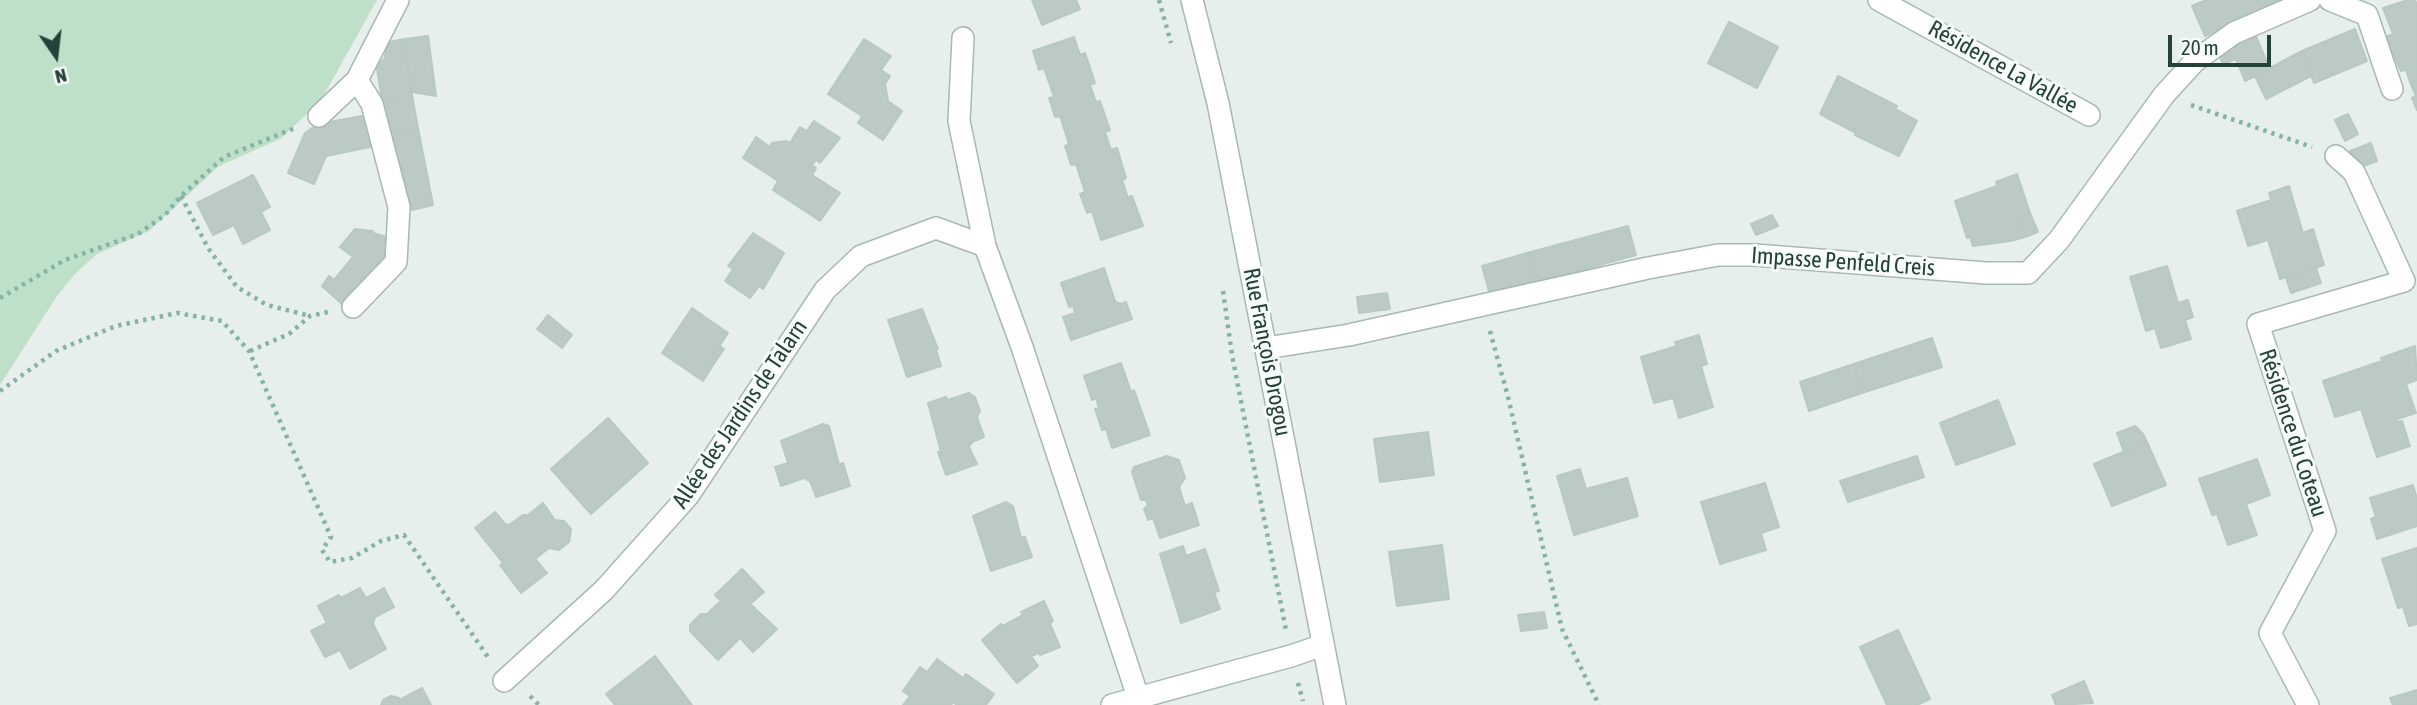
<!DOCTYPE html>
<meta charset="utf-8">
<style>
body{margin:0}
#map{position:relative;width:2417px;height:705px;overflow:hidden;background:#e6efeb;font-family:"Asap Condensed",sans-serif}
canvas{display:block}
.north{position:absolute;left:21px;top:21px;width:70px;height:70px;-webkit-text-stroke:5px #f7fbf9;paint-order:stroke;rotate:166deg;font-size:19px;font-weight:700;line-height:28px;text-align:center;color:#24423a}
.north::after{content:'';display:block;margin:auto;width:24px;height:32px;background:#24423a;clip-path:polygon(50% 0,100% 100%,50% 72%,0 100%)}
.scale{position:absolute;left:2168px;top:35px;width:103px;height:32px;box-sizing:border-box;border:4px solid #24423a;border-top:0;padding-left:9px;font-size:21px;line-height:24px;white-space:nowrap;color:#24423a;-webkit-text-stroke:5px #f7fbf9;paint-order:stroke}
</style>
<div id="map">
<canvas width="2417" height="705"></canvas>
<div class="north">N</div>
<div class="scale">20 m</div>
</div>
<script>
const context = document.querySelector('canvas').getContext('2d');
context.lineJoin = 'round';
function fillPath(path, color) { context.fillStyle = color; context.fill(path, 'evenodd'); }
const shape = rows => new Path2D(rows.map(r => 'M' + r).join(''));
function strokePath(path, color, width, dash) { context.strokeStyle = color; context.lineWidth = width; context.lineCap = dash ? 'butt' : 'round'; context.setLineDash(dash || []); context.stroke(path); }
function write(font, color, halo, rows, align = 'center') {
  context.font = font + ' "Asap Condensed",sans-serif'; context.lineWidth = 6; context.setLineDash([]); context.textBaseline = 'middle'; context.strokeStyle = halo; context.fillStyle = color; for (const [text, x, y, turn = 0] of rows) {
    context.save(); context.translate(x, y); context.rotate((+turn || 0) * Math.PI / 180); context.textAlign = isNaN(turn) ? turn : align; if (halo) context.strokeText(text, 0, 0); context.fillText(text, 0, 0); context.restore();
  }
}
const green = shape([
 [0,0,377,0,320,102,280,139,219,166,149,231,97,254,75,274,57,296,0,385]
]);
const building = shape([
 [1032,0,1076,0,1080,9,1042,25,1032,0],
 [2206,0,2284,0,2205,36,2192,6,2206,0],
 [2408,0,2415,0,2417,5,2417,79,2410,82,2406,70,2401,71,2386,37,2393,34,2383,8,2408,0],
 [1729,22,1778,47,1757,88,1708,63,1729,22],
 [2355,29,2367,61,2314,83,2302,51,2355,29],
 [2254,32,2270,69,2245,81,2236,59,2223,64,2217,50,2254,32],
 [428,36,436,96,412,92,407,62,405,39,428,36],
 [1074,37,1080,55,1085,53,1095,83,1090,85,1096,102,1100,101,1110,130,1105,132,1111,150,1117,148,1126,178,1122,180,1128,198,1132,196,1143,226,1101,240,1092,211,1087,213,1080,194,1085,192,1076,164,1071,165,1065,146,1069,144,1060,116,1055,117,1049,98,1054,97,1044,68,1039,70,1033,51,1074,37],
 [405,39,412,95,382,100,376,62,384,60,388,42,405,39],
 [864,39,891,56,881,70,890,76,885,84,888,101,902,111,883,140,858,123,862,116,828,94,864,39],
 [2302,51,2311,76,2266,99,2255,76,2302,51],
 [1838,76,1897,106,1895,109,1917,121,1899,156,1855,135,1856,133,1820,114,1838,76],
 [2417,79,2417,110,2412,98,2416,96,2410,82,2417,79],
 [412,95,418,128,388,133,382,100,412,95],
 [2348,114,2358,134,2345,141,2335,120,2348,114],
 [368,115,375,146,326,156,314,184,288,173,305,133,318,124,368,115],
 [814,121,840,138,820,163,816,160,812,165,816,168,812,175,840,193,820,221,773,190,778,181,743,158,756,137,770,147,772,143,787,141,790,143,800,127,807,131,814,121],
 [418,128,433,205,412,210,402,169,395,171,388,133,418,128],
 [2371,143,2377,161,2358,168,2350,151,2371,143],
 [2017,174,2030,213,2018,217,2025,237,2011,241,1973,246,1970,237,1967,238,1955,201,1997,186,1996,182,2017,174],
 [253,175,270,207,261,212,270,230,243,244,234,225,213,235,197,203,253,175],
 [2289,186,2303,233,2313,229,2324,265,2280,279,2268,240,2248,246,2237,211,2271,200,2269,193,2289,186],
 [2030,213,2038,232,2025,237,2018,217,2030,213],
 [1772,215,1778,226,1756,235,1751,224,1772,215],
 [1628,226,1636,255,1535,283,1527,253,1628,226],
 [355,229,373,231,373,233,393,239,383,261,355,296,351,293,342,304,322,286,329,276,334,280,353,257,340,247,355,229],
 [753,233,784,253,763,289,759,286,750,298,725,281,733,269,728,266,753,233],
 [1527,253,1535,283,1490,295,1482,266,1527,253],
 [2167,266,2178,303,2188,300,2193,317,2185,320,2191,339,2161,348,2155,328,2146,331,2130,277,2167,266],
 [1104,268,1115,301,1120,304,1126,302,1132,319,1071,340,1063,317,1075,313,1073,306,1069,307,1061,283,1104,268],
 [2316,268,2321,283,2291,293,2286,278,2316,268],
 [1387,293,1390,309,1359,313,1357,297,1387,293],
 [692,308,728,333,709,362,713,365,703,381,662,353,692,308],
 [922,309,938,349,936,350,941,366,907,377,888,320,922,309],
 [548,315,572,335,562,348,537,329,548,315],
 [1699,335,1707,364,1701,366,1713,407,1679,418,1671,391,1652,397,1641,357,1677,346,1675,342,1699,335],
 [1932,338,1942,367,1862,393,1854,364,1932,338],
 [719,346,724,349,713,365,709,362,719,346],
 [2415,346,2417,380,2406,384,2416,413,2397,419,2398,422,2402,421,2410,446,2377,457,2361,409,2335,417,2323,381,2382,361,2381,358,2415,346],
 [1121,363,1131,392,1134,390,1150,435,1112,448,1106,429,1102,430,1095,409,1099,408,1096,398,1092,400,1084,376,1121,363],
 [1854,364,1862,393,1809,411,1800,382,1854,364],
 [1671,391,1673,398,1654,403,1652,397,1671,391],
 [969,393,975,397,980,411,977,417,984,437,972,442,969,447,977,464,946,475,938,452,941,452,928,403,946,397,948,400,969,393],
 [1998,400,2015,444,1956,465,1940,423,1998,400],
 [608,418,648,463,591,514,551,469,608,418],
 [823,424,829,426,839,465,843,463,850,486,816,497,810,481,804,478,781,486,775,467,788,463,781,441,823,424],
 [2135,426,2143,434,2147,442,2124,452,2117,433,2135,426],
 [1428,432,1434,475,1380,482,1374,439,1428,432],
 [2147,442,2166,485,2112,506,2094,464,2147,442],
 [1167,456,1179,460,1185,478,1179,487,1185,506,1192,503,1199,525,1160,538,1153,518,1148,520,1144,509,1148,505,1146,500,1141,500,1132,472,1134,467,1167,456],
 [1917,456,1924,477,1848,502,1840,481,1917,456],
 [2257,459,2270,495,2246,504,2257,535,2228,545,2217,514,2212,515,2199,479,2257,459],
 [1580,469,1586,489,1627,478,1638,516,1574,535,1557,476,1580,469],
 [1765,483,1779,527,1761,533,1766,550,1720,564,1701,502,1765,483],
 [2413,485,2417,499,2417,526,2377,539,2371,519,2376,517,2370,498,2413,485],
 [1006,502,1013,506,1021,538,1025,537,1032,557,991,571,973,516,1006,502],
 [543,503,555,520,564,521,571,529,569,542,559,550,549,548,535,559,547,573,521,593,500,565,503,563,475,528,495,512,505,524,509,525,523,515,528,515,543,503],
 [1442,545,1449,599,1397,606,1389,552,1442,545],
 [1183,546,1186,556,1205,549,1219,591,1214,592,1220,609,1181,623,1160,554,1183,546],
 [2417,548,2417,624,2409,626,2403,607,2398,608,2382,559,2417,548],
 [742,569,764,592,750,604,777,629,753,652,740,638,718,660,690,631,690,625,701,614,707,614,721,601,715,595,742,569],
 [360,588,366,598,384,588,394,607,375,617,373,624,386,649,350,669,340,650,325,657,311,631,327,623,318,606,339,595,341,598,360,588],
 [1044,601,1053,621,1050,624,1060,647,1040,655,1039,653,1031,656,1038,666,1017,683,982,640,1001,624,1003,626,1023,615,1021,612,1044,601],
 [1544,612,1547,628,1521,631,1518,615,1544,612],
 [1898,630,1930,699,1917,705,1887,705,1860,647,1898,630],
 [655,656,692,705,615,705,606,694,655,656],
 [937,659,963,678,966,674,994,694,986,705,957,705,953,702,951,705,903,705,910,696,903,691,920,667,927,672,937,659],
 [2084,681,2093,703,2056,705,2052,695,2084,681],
 [422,688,431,705,381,705,383,700,391,696,399,698,400,700,422,688],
 [2417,690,2417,705,2393,705,2390,698,2417,690]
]);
const path = shape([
 [1159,0,1171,43],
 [2191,105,2312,147],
 [181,196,208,248,237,287,267,305,310,316],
 [1223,291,1232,355,1286,630],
 [0,298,65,260,138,234,165,215,181,196,224,157,295,128],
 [1490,331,1508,397,1562,629,1599,705],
 [250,351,289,334,310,316,328,312],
 [0,391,56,351,116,326,177,313,222,321,249,351,331,537,322,550,330,562,352,558,381,541,404,535,490,660],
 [1298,683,1303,701],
 [530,696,539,705]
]);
const minor = shape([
 [1192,0,1218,103,1335,705],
 [1879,0,2089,115],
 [2330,0,2367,15,2392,89],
 [963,38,959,121,985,246],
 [319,116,357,80,398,0],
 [353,307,396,262,399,207,372,104,357,80],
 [1266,348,1349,335,1648,268,1718,255,1755,255,1986,273,2028,273,2059,240,2164,95,2195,61,2234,33,2310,0],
 [504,681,604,590,688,496,825,290,861,256,936,228,985,246,1022,347,1138,697],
 [1112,705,1291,656,1323,645],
 [2308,705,2270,633,2325,531,2258,324,2404,281,2354,172,2336,156]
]);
const streetNames = [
 ["Résidence La Vallée",2003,67,29],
 ["Impasse Penfeld Creis",1843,262,4],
 ["Rue François Drogou",1267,352,79],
 ["Allée des Jardins de Talarn",740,414,-56],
 ["Résidence du Coteau",2293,433,72]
];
fillPath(green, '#bfe0c8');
fillPath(building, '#bbcac4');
strokePath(building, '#b8c9c2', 2);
strokePath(minor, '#a8b8b2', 24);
strokePath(path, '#86b3a5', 4.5, [3.5, 5]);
strokePath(minor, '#fff', 21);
write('23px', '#24423a', '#f7fbf9', streetNames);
</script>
